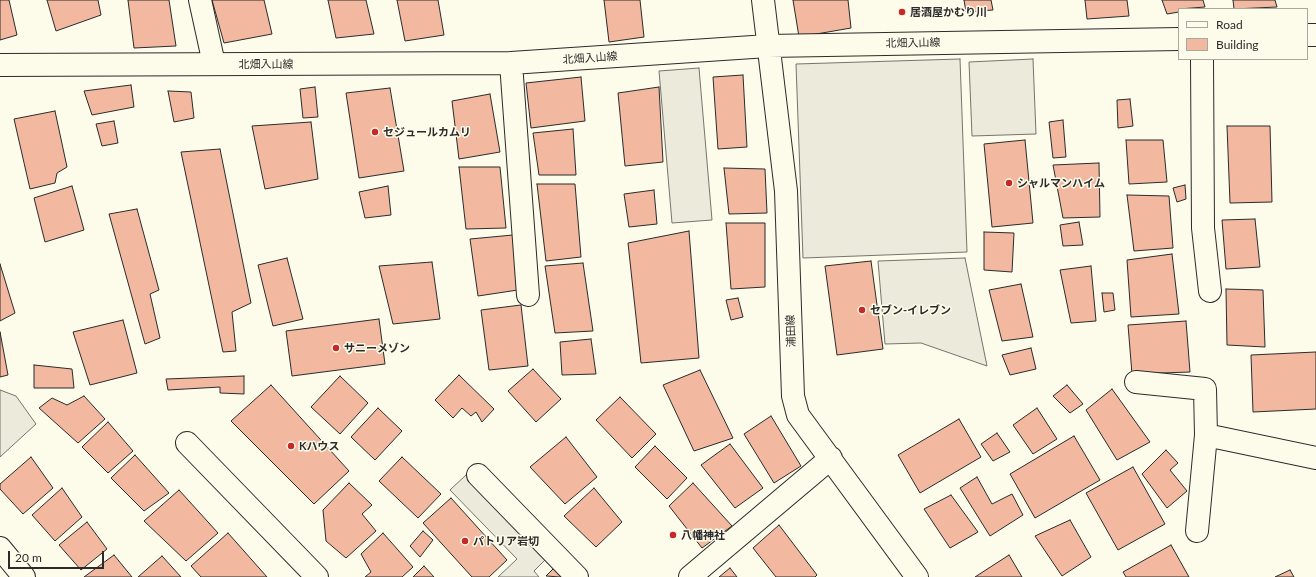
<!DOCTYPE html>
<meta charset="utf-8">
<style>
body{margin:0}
#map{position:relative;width:1316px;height:577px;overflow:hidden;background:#fdfbea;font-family:Lato,sans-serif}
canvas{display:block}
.legend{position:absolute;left:1178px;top:8px;width:130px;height:52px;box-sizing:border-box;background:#fdfbea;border:1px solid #a9a89e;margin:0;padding:5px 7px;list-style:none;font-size:12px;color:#2b2b2b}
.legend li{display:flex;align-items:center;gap:8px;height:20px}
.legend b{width:20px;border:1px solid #a9a89e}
.scale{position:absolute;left:8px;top:551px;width:96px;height:18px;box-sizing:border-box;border:2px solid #2b2b2b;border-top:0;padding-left:5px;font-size:12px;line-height:14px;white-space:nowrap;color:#2b2b2b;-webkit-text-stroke:3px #fdfbea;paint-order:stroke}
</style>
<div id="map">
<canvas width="1316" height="577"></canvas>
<ul class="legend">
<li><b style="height:5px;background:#fdfbea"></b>Road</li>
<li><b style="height:11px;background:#f2b8a0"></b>Building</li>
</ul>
<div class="scale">20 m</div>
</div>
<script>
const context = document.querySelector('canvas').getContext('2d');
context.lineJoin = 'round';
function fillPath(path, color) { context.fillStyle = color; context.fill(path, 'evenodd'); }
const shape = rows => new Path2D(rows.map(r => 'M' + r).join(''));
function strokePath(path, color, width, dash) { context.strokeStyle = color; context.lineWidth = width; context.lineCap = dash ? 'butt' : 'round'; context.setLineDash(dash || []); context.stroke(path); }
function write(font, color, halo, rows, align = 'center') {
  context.font = font + ' Lato,"Noto Sans JP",sans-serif'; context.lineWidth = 3; context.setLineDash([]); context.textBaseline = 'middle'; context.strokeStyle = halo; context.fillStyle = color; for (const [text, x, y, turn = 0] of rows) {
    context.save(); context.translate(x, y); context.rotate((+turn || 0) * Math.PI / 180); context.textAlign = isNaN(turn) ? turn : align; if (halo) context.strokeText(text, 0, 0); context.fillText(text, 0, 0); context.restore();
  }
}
const parking = shape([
 [960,59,967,252,803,258,796,64,960,59],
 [1033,59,1036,134,972,136,969,62,1033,59],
 [699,68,712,220,672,223,659,71,699,68],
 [965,258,987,366,921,343,885,344,878,261,965,258],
 [0,390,16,396,36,424,0,457,0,390],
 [466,475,547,558,534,571,539,577,498,577,517,559,450,490,466,475]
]);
const building = shape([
 [0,0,9,0,17,35,0,40,0,0],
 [47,0,98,0,101,15,56,31,47,0],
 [128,0,169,0,176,46,134,48,128,0],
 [212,0,264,0,272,34,224,43,212,0],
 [328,0,366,0,374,34,336,38,328,0],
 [397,0,438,0,444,35,405,41,397,0],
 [604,0,640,0,644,37,609,42,604,0],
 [793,0,848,0,851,28,799,37,793,0],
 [964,0,991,0,993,10,966,12,964,0],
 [1085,0,1127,0,1129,16,1087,19,1085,0],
 [1162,0,1203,0,1205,7,1179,9,1179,12,1167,14,1162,0],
 [1233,0,1275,0,1277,7,1234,9,1233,0],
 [743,75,747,147,718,149,713,77,743,75],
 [581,77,585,121,531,128,526,83,581,77],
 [131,85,134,107,92,115,84,91,131,85],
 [315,87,318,117,303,118,300,89,315,87],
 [659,87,663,162,625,166,618,93,659,87],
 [390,88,404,171,359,178,346,93,390,88],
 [168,91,191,92,194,118,174,122,168,91],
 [490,94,500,152,459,159,452,101,490,94],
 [1130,99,1133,126,1118,128,1117,100,1130,99],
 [55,111,67,167,57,173,55,183,30,189,14,119,55,111],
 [1063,120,1066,157,1053,158,1049,122,1063,120],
 [114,121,118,143,102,146,96,124,114,121],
 [311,122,318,179,265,189,252,126,311,122],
 [1227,126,1270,126,1272,202,1230,203,1227,126],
 [573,129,576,175,539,175,533,133,573,129],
 [1025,140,1033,223,992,227,984,144,1025,140],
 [1126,140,1163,140,1167,182,1129,184,1126,140],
 [220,149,251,303,232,312,236,351,223,352,181,152,220,149],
 [1099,163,1100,217,1063,218,1053,165,1099,163],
 [459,167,500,167,506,228,466,229,459,167],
 [724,168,765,169,767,213,729,214,724,168],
 [537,184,575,184,581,257,546,261,537,184],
 [1185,185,1186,199,1177,202,1173,188,1185,185],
 [72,186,84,230,45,242,34,198,72,186],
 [388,186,391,215,365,218,359,192,388,186],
 [654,190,657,224,629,227,624,194,654,190],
 [1127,195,1169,196,1173,248,1134,251,1127,195],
 [137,209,159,290,150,294,160,338,145,344,109,214,137,209],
 [1255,219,1260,267,1226,269,1222,220,1255,219],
 [1079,222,1083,245,1063,246,1060,225,1079,222],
 [726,223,765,223,765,287,731,289,726,223],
 [689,231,699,358,641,363,628,243,689,231],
 [984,232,1014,233,1012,272,984,270,984,232],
 [513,235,518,290,478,296,470,239,513,235],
 [1172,254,1179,314,1131,317,1127,260,1172,254],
 [287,258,303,319,273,326,258,265,287,258],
 [871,261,883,349,837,355,825,266,871,261],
 [432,262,440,319,393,324,379,266,432,262],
 [583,263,593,331,555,333,545,266,583,263],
 [0,264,15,313,0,321,0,264],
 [1091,266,1096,321,1071,323,1060,270,1091,266],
 [1021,284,1033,337,1002,341,989,290,1021,284],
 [1226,289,1263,290,1265,347,1227,345,1226,289],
 [1102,293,1113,293,1115,310,1104,312,1102,293],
 [738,298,743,317,731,320,726,300,738,298],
 [521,305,528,366,489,370,481,310,521,305],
 [379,319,385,364,292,376,286,331,379,319],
 [123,320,137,373,90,385,73,332,123,320],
 [1186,321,1190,372,1132,374,1128,325,1186,321],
 [0,332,8,375,0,377,0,332],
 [591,339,596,374,562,375,560,342,591,339],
 [1031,348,1036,369,1010,375,1002,355,1031,348],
 [1316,352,1316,409,1253,412,1251,355,1316,352],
 [34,365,72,369,74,388,34,388,34,365],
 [533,369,561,399,536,422,508,391,533,369],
 [700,370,733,438,694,451,663,385,700,370],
 [459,375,494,409,482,422,476,412,471,416,462,408,453,418,435,400,459,375],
 [244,376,244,394,220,393,220,387,168,390,166,379,244,376],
 [340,376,368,403,340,434,311,407,340,376],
 [271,385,349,471,314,504,231,421,271,385],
 [1067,385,1083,404,1070,413,1053,396,1067,385],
 [1112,389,1150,442,1117,460,1086,410,1112,389],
 [84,396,105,419,78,443,39,408,52,398,67,405,84,396],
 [620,397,656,434,632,458,596,420,620,397],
 [378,408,402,431,375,460,351,437,378,408],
 [1037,408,1057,439,1033,454,1013,425,1037,408],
 [771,416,801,466,774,483,744,434,771,416],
 [959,419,981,457,920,493,898,455,959,419],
 [108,422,133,451,108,473,82,447,108,422],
 [997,433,1010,452,993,461,981,444,997,433],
 [1074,436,1100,480,1035,518,1010,474,1074,436],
 [566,437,597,477,565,504,530,467,566,437],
 [730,444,763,488,735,508,701,465,730,444],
 [655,446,687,478,667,499,635,467,655,446],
 [1166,450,1178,463,1170,470,1187,491,1167,508,1142,474,1166,450],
 [135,455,169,493,144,511,111,478,135,455],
 [31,457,53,488,23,514,0,489,0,484,31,457],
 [402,457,441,494,418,518,379,481,402,457],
 [1133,467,1165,524,1118,550,1086,493,1133,467],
 [977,477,992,504,1012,494,1023,515,990,536,960,488,977,477],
 [349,483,372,505,362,514,376,531,346,558,326,541,323,510,349,483],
 [693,483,732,526,702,548,669,506,693,483],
 [62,488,82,517,55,541,32,515,62,488],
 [594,488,622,522,596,547,564,516,594,488],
 [179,490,218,533,186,561,144,521,179,490],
 [951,495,978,532,950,548,924,509,951,495],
 [451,498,507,560,489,577,472,577,423,523,451,498],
 [1070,520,1091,557,1062,576,1035,536,1070,520],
 [87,522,107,549,81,570,59,545,87,522],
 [779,525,817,575,815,577,776,577,753,548,779,525],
 [423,531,433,540,420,557,410,546,423,531],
 [228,533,267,577,201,577,191,566,228,533],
 [383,533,413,567,402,577,365,577,371,572,361,554,383,533],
 [1171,545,1189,577,1126,577,1123,572,1171,545],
 [114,555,132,577,84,577,114,555],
 [1009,555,1022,577,975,577,1009,555],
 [162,556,181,577,138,577,162,556],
 [557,565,564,572,560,577,546,576,557,565],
 [424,566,434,577,413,577,424,566],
 [730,568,737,577,719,577,730,568],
 [1290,570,1294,577,1275,577,1290,570]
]);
const street = shape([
 [200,0,214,64],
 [763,0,786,191,793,396,798,415,917,577],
 [1307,35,1316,35],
 [1202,59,1203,228,1210,291],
 [511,63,528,295],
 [0,65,511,63,768,46,1179,39],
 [1136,382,1205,389,1206,435,1316,458],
 [187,443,317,577],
 [478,475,577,577],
 [1197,531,1206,435],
 [0,548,24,577],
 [690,577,831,458]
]);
const markers = [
 [902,12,4,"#c62828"],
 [375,132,4,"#c62828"],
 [1009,183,4,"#c62828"],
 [862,310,4,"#c62828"],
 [336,348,4,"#c62828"],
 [291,446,4,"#c62828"],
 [673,535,4,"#c62828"],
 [465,541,4,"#c62828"]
];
const poiNames = [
 ["居酒屋かむり川",910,12],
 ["セジュールカムリ",383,132],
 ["シャルマンハイム",1017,183],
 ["セブン-イレブン",870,310],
 ["サニーメゾン",344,348],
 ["Kハウス",299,446],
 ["八幡神社",681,535],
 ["パトリア岩切",473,541]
];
const streetNames = [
 ["北畑入山線",913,43,-1],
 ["北畑入山線",590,58,-4],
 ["北畑入山線",266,64],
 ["浦田線",791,331,-92]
];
fillPath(parking, '#eceadb');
strokePath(parking, '#74746e', 1);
fillPath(building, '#f2b8a0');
strokePath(building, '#2b2b2b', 1);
strokePath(street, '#2b2b2b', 24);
strokePath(street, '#fdfbea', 22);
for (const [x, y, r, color] of markers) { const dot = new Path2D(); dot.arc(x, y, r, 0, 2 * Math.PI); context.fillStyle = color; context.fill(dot); strokePath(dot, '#fdfbea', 1.5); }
write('bold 11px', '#2b2b2b', '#fdfbea', poiNames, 'left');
write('11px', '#2b2b2b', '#fdfbea', streetNames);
</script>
